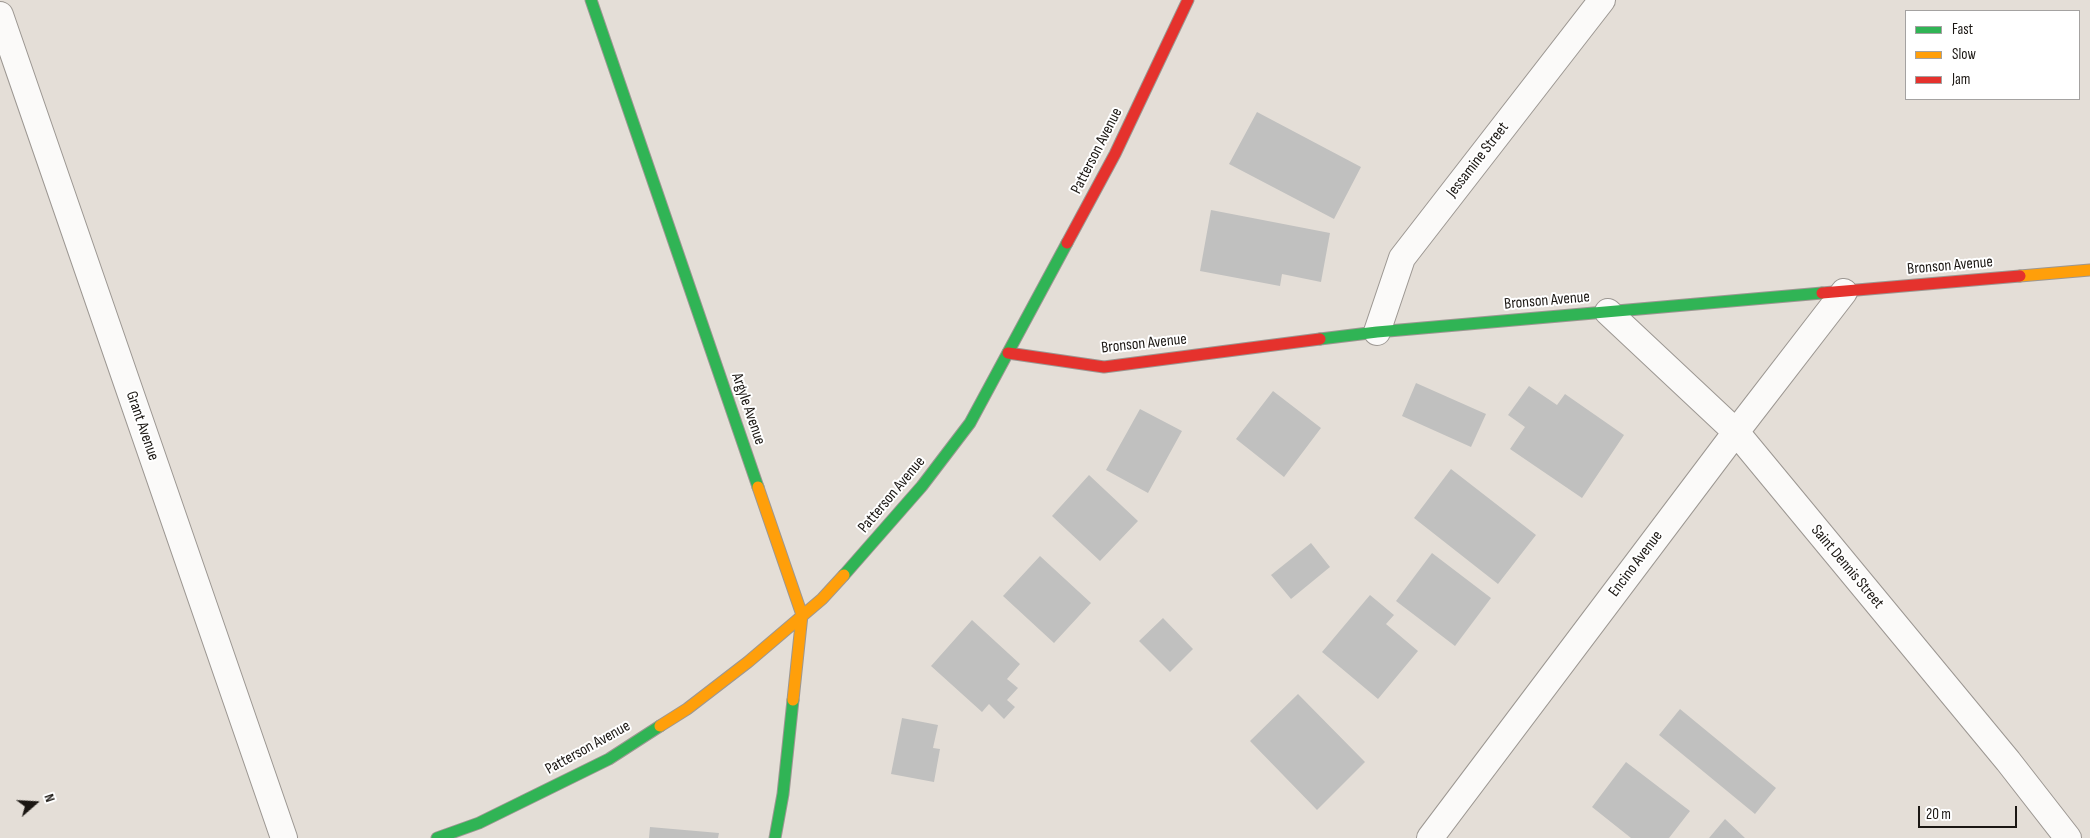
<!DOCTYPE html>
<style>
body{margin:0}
#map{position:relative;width:2090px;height:838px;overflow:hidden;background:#e4ded7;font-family:"Sofia Sans Condensed",sans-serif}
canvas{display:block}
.legend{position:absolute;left:1905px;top:10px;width:175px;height:90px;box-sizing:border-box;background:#fff;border:1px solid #a4a2a1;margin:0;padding:6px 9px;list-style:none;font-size:15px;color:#1b1713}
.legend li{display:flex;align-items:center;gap:10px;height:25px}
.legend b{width:25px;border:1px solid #a4a2a1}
.north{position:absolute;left:10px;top:778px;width:50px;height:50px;-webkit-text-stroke:4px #fff;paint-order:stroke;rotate:71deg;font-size:14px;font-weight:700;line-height:20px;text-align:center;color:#1b1713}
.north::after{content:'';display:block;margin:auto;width:18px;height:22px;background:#1b1713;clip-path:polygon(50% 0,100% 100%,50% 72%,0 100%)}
.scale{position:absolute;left:1918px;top:806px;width:99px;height:22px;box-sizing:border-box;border:2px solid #1b1713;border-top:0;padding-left:6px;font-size:15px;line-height:18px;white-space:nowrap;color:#1b1713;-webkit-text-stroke:4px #fff;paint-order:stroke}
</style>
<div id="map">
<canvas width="2090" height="838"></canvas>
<ul class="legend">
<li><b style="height:6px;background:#30b455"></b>Fast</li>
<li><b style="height:6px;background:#ff9f0a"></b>Slow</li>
<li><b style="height:6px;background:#e5322d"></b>Jam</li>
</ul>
<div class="north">N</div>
<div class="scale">20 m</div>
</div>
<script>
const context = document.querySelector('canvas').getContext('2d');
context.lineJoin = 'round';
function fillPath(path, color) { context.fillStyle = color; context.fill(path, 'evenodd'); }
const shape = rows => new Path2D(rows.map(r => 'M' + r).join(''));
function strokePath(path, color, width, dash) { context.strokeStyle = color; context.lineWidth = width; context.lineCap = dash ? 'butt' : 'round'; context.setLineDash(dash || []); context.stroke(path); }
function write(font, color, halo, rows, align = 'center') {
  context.font = font + ' "Sofia Sans Condensed",sans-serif'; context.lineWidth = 4; context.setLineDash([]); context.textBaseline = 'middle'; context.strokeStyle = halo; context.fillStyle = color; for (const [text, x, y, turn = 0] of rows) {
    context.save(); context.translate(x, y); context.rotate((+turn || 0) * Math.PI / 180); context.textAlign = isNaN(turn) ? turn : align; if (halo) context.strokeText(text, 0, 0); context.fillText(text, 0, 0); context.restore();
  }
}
const building = shape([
 [1257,112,1361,167,1334,219,1229,164],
 [1211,210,1330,233,1321,282,1282,274,1280,286,1200,271],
 [1416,383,1486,414,1471,447,1402,416],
 [1529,386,1557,405,1565,394,1624,435,1582,498,1510,449,1525,427,1508,415],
 [1273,391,1321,428,1284,477,1236,439],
 [1140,409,1182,431,1148,493,1106,470],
 [1451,469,1536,535,1498,584,1414,518],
 [1089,475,1138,521,1100,561,1052,516],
 [1311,543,1330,567,1291,599,1271,575],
 [1432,553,1491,598,1455,646,1396,601],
 [1040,556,1091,603,1054,643,1003,596],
 [1370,595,1394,615,1386,624,1418,651,1378,699,1322,652],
 [1163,618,1193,649,1170,672,1139,641],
 [972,620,1020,664,1007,679,1018,688,1007,700,1015,707,1004,719,989,704,982,712,931,666],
 [1298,694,1365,762,1317,810,1250,741],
 [1680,709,1776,788,1755,814,1659,735],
 [902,718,938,725,933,748,940,749,934,782,891,774],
 [1626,762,1690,811,1669,838,1631,838,1592,807],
 [1725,819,1745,838,1709,838],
 [650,827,719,833,718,838,649,838]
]);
const street = shape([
 [0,15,284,838],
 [1608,312,1736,432,2008,761,2068,838],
 [1377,332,1402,258,1602,0],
 [1430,838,1736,432,1844,292]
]);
const fast = shape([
 [591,0,758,487],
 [1320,339,1377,332,1822,293],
 [844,575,922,486,970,423,1067,243],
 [437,838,479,823,609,759,660,726],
 [775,838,783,794,793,700]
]);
const slow = shape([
 [2020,276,2090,270],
 [758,487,802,615,793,700],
 [660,726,687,709,748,662,822,599,844,575]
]);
const jam = shape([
 [1067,243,1115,154,1188,0],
 [1822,293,2020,276],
 [1008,353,1104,367,1320,339]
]);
const streetNames = [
 ["Patterson Avenue",1097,151,-63],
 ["Jessamine Street",1478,160,-52],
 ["Bronson Avenue",1950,266,-5],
 ["Bronson Avenue",1547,301,-5],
 ["Bronson Avenue",1144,344,-6],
 ["Argyle Avenue",748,409,71],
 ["Grant Avenue",142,426,71],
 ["Patterson Avenue",892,495,-50],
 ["Encino Avenue",1636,564,-53],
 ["Saint Dennis Street",1847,567,50],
 ["Patterson Avenue",588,748,-29]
];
fillPath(building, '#c0c0bf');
strokePath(street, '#9c9792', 28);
strokePath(fast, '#9c9792', 13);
strokePath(slow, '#9c9792', 13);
strokePath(jam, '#9c9792', 13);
strokePath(street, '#fbfaf9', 26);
strokePath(fast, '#30b455', 11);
strokePath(slow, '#ff9f0a', 11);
strokePath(jam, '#e5322d', 11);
write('16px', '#1b1713', '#fff', streetNames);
</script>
